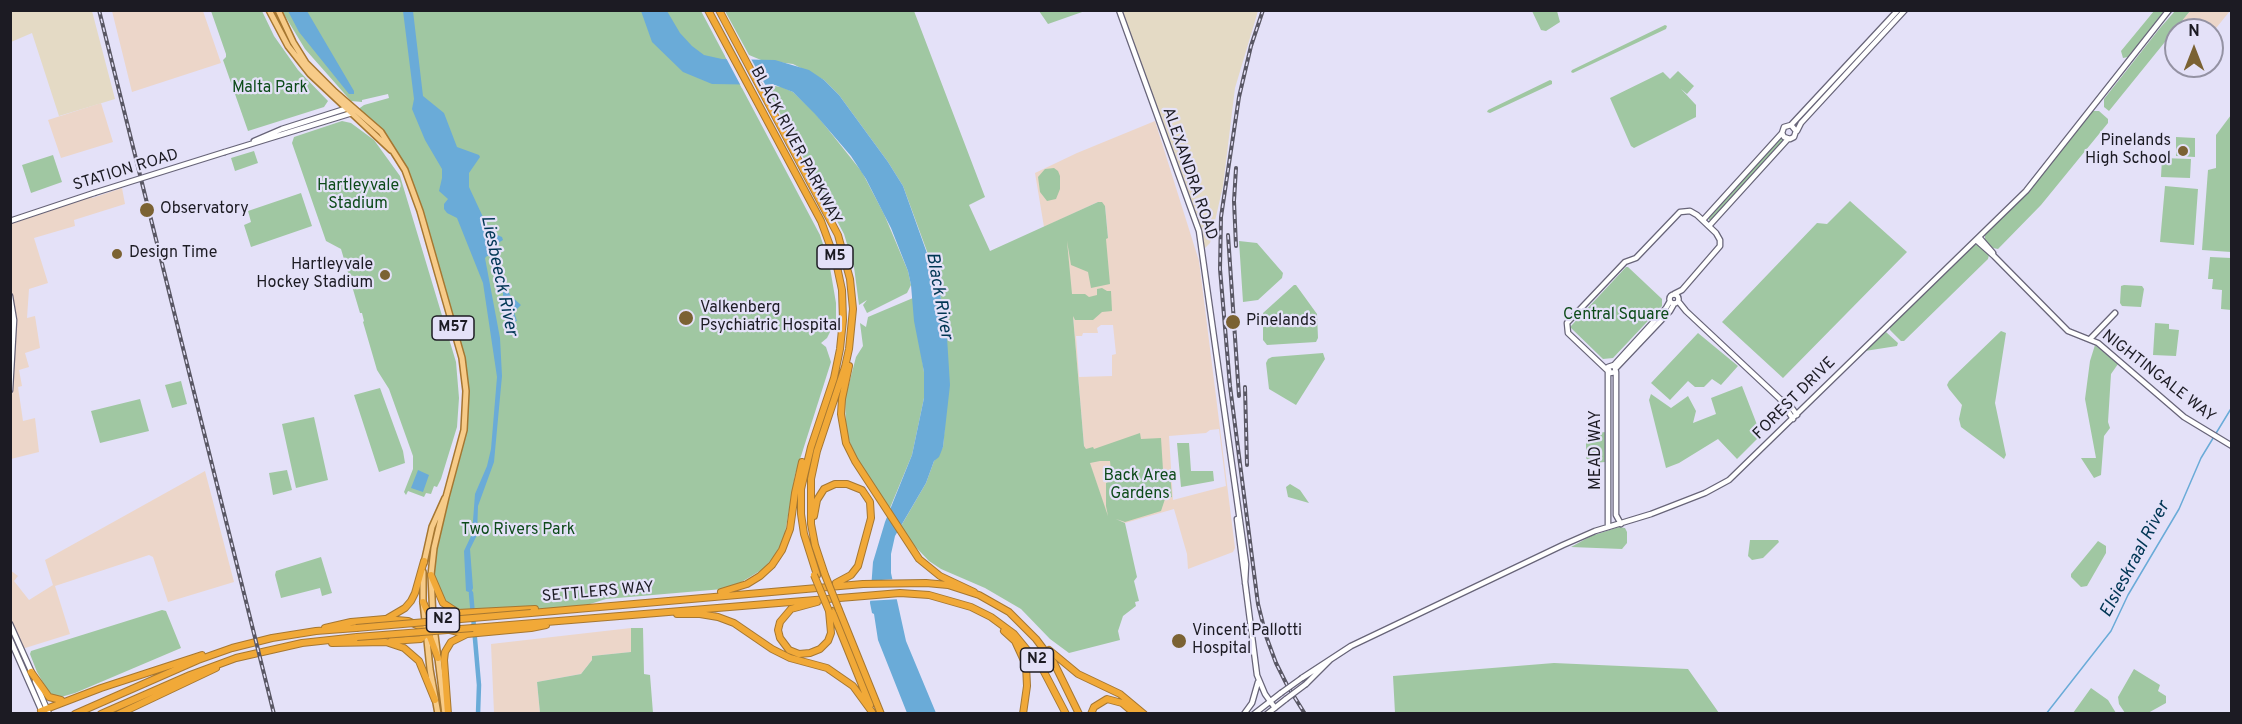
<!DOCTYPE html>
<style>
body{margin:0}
#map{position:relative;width:2242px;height:724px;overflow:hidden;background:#e4e1f8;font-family:Overpass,sans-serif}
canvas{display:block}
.frame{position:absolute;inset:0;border:12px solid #1c1b23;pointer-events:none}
.north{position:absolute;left:2164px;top:18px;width:60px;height:60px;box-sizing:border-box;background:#e4e1f8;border:2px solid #9492a3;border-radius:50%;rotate:0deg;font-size:16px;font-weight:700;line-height:24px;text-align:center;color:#1c1b23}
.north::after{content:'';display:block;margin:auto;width:21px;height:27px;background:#7b6233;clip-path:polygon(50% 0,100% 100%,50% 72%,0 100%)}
</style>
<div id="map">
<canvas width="2242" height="724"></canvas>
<div class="frame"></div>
<div class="north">N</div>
</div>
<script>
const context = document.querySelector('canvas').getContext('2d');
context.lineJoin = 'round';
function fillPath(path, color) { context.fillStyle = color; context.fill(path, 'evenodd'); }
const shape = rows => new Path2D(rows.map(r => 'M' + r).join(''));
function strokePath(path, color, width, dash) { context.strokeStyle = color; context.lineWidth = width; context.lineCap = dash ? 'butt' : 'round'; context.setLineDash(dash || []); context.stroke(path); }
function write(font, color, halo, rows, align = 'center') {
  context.font = font + ' Overpass,sans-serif'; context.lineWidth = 4.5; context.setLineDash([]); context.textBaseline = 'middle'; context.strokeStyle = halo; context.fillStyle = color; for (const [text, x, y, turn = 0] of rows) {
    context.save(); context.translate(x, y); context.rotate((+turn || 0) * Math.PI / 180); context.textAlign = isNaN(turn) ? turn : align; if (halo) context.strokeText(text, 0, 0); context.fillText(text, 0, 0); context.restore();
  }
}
const commercial = shape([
 [2191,10,2230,10,2230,11,2212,33,2212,30,2179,30,2176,28],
 [112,11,203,11,221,63,132,92],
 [101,103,113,142,61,158,48,120],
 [1155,121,1199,261,1235,548,1233,552,1188,569,1187,554,1174,509,1125,523,1107,515,1084,446,1065,223,1108,238,1105,206,1098,202,1044,227,1035,173,1077,153],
 [1101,325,1113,325,1116,354,1112,355,1112,376,1079,377,1076,336,1082,336,1083,333,1098,333,1097,328],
 [1219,429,1226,486,1173,500,1169,436,1206,433,1210,430],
 [122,188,125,204,74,220,75,226,34,238,48,283,29,289,27,318,35,316,40,348,25,353,29,367,19,370,22,386,18,387,23,421,35,418,39,452,11,459,11,221,94,193,92,198],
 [205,471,234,582,168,602,153,557,149,555,55,586,70,634,22,649,11,624,10,570,18,576,14,581,29,600,53,585,45,560],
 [631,628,632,652,592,656,592,660,581,674,537,682,540,713,494,713,491,644]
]);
const industrial = shape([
 [10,11,92,11,115,99,59,116,32,33,11,42],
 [1119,11,1258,11,1235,88,1223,186,1210,243,1203,250,1199,232]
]);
const green = shape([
 [211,11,262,11,274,36,298,70,328,101,324,107,248,131,223,60,226,57,226,54],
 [282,11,701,11,820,235,829,262,836,303,836,320,827,338,821,343,826,347,831,362,795,475,784,539,773,558,763,569,740,583,723,589,606,599,574,609,461,613,448,607,431,575,433,557,460,450,466,379,412,187,391,146,357,110,364,105,389,98,388,94,362,100,362,102,351,101,305,49],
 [725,11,914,11,985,197,969,205,990,251,1098,202,1102,202,1105,206,1108,238,1106,239,1110,284,1091,288,1088,272,1071,265,1067,241,1072,294,1085,294,1089,297,1097,295,1097,289,1102,288,1107,291,1111,291,1112,311,1102,312,1093,320,1075,320,1073,316,1084,446,1086,449,1093,447,1094,449,1140,433,1141,439,1161,438,1163,470,1170,471,1172,497,1165,499,1161,511,1125,522,1116,519,1125,523,1137,577,1134,581,1139,601,1135,602,1136,606,1123,616,1118,631,1120,640,1069,653,1050,639,1021,609,985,588,941,569,929,561,907,538,901,526,926,483,934,461,943,447,946,411,947,337,939,287,932,265,903,186,888,162,839,95,824,80,793,64,761,60,749,55],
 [1100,461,1110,461,1112,480,1106,483,1106,506,1108,516,1090,463],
 [1039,11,1085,11,1048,24],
 [1532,11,1557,11,1560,22,1546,31,1541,30],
 [2154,11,2165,11,2128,57,2123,58,2121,51],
 [2175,11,2190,11,2109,111,2104,107,2104,99,2160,28],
 [1665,25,1667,26,1666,29,1573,73,1571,72,1572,70],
 [1678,71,1694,86,1687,94,1681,89,1696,105,1696,117,1634,148,1631,146,1610,98,1663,72,1670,79],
 [1550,80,1552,81,1552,84,1490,113,1487,112,1488,110],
 [767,85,782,87,793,92,815,113,862,172,884,214,908,271,911,285,907,293,867,313,863,305,867,300,859,305,854,267,844,234,768,91],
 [2093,111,2099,111,2108,119,2108,123,2041,205,1998,249,1993,248,1985,241,1985,235,2028,191],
 [2231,115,2231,252,2202,250,2208,170,2216,168,2216,135],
 [342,121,351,123,374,140,400,176,456,362,459,398,457,427,441,479,437,487,434,486,431,494,426,493,424,497,408,491,406,495,404,492,413,469,413,456,389,389,377,370,363,322,364,321,362,313,360,313,341,249,326,241,292,143,294,137],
 [2176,137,2195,138,2195,157,2176,156],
 [1781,138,1784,140,1711,220,1709,220,1708,217],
 [254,151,258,163,235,171,231,158],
 [53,155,62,182,31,193,22,165],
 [2162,158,2191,159,2190,178,2161,177],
 [1054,168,1058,171,1060,176,1060,189,1056,199,1047,201,1040,192,1038,177,1045,169],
 [2165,186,2198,189,2194,245,2160,242],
 [301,193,312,226,251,247,244,225,251,222,248,211],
 [1850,201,1907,252,1783,378,1722,322,1817,223,1827,224],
 [1239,241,1257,243,1283,273,1282,278,1258,300,1243,302],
 [1974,245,1978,245,1989,255,1988,259,1904,341,1901,341,1890,330,1890,327],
 [2210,257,2231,258,2231,310,2221,309,2222,290,2212,289,2213,279,2208,279],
 [1626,267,1628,267,1662,299,1662,306,1613,358,1603,359,1571,328,1571,326],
 [1294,285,1296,285,1317,314,1318,338,1316,342,1267,345,1263,340,1263,313],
 [2124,285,2142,286,2144,289,2141,307,2122,306,2120,303,2121,286],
 [913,298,924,372,924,398,912,455,890,508,885,503,853,452,846,430,845,399,856,357,863,346,860,323,866,327,868,317],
 [2155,323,2169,324,2169,329,2179,330,2176,356,2153,355],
 [2001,331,2006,333,1995,403,2006,455,2004,459,1961,427,1959,419,1962,405,1949,389,1947,385,1949,381],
 [1886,332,1898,343,1897,346,1865,351],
 [1698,333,1738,366,1721,385,1712,379,1704,387,1695,387,1688,381,1670,400,1651,383],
 [2095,345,2118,364,2111,374,2108,422,2110,428,2104,436,2101,475,2094,478,2081,458,2096,458,2085,399,2090,361],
 [1323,353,1325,359,1296,405,1269,389,1266,363,1268,359,1272,357],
 [181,381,187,404,172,408,165,385],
 [1742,386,1761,435,1737,459,1718,439,1679,463,1666,468,1649,400,1651,394,1671,408,1688,396,1696,411,1693,423,1716,414,1711,398],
 [380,388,403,451,405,463,379,472,354,395],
 [140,399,149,431,100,443,91,411],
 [314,417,328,480,296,488,282,424],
 [1607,432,1606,462,1590,463,1586,458,1586,436,1590,433],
 [1177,443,1189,443,1191,471,1213,471,1214,481,1181,487],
 [287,470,292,490,273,495,269,473],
 [1290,484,1300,490,1309,503,1288,497,1286,487],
 [1619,527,1625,528,1627,532,1627,543,1622,549,1571,547,1591,536],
 [1750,540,1778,540,1779,542,1763,558,1752,560,1748,556],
 [2098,541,2106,546,2106,553,2087,586,2081,587,2071,577,2071,574],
 [321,557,332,593,322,596,320,588,281,598,275,575,276,571],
 [162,610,166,611,181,648,75,693,61,697,55,697,49,693,37,672,30,654,31,651],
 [631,628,643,628,644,674,650,675,653,713,540,713,537,682,581,674,592,660,592,656,631,652],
 [1554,663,1688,669,1719,713,1395,713,1393,676],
 [2134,669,2160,685,2158,691,2166,696,2166,703,2148,713,2125,713,2119,704,2118,697],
 [2091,688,2108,700,2116,713,2073,713]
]);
const water = shape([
 [288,11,307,11,354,91,354,94,349,94,299,32],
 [403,11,413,11,423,96,444,113,457,147,479,155,480,157,469,173,469,187,490,232,502,237,503,240,493,246,494,252,510,295,521,305,514,312,517,321,512,322,505,320,503,310,503,292,493,262,489,256,487,256,485,258,500,338,502,376,494,462,478,506,477,535,470,549,473,588,471,593,466,591,464,551,472,534,475,494,487,466,491,449,497,377,483,283,457,218,447,213,444,209,444,204,448,199,439,191,442,178,442,169,425,140,412,109,414,99],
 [641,11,667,11,680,33,692,46,704,55,722,59,775,60,809,70,824,80,839,95,888,162,903,186,939,287,947,337,950,385,943,447,939,457,934,461,926,483,895,536,891,554,891,573,906,641,936,713,907,713,878,640,874,614,872,613,870,603,873,562,885,522,912,455,924,398,924,372,914,321,911,285,908,271,891,228,866,179,851,156,815,114,793,92,775,85,712,84,683,72,652,42],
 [418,470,429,475,423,492,411,488]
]);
const pier = shape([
 [725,56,750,57,767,88,742,88],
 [896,579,900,599,867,601,867,581]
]);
const stream = shape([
 [2046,714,2111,631,2128,595,2179,509,2201,458,2232,407]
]);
const canal = shape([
 [471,593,479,685,478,714]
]);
const secondary = shape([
 [1119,10,1199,231,1246,564,1245,583],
 [1791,125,1898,10],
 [1797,131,1801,123,1905,10],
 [254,141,282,129,348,108],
 [225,152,352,113],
 [1703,220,1782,133,1784,127,1791,125,1796,131,1794,137,1790,139,1784,137,1782,133],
 [10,221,94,193],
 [1709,226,1788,139],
 [1979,237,1993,253],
 [1976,240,1994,256,2068,331,2098,343,2184,417,2232,446],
 '1669.5 299a4.5 4.5 0 1 1 9 0a4.5 4.5 0 1 1-9 0Z',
 [10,296,14,320,10,390],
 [1678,301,1686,311,1780,399,1793,419],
 [2090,339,2115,313],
 [1614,365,1616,372,1610,373,1608,367,1614,365,1666,308,1670,301],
 [1616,368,1670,311,1674,304],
 [1607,370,1568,333,1567,323,1625,262,1636,258,1680,212,1690,211,1697,215,1716,233,1720,240,1720,246,1682,290,1674,294],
 [1608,372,1608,527],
 [1616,372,1616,515,1621,524],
 [1780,399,1789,404,1797,415],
 [1237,519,1257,675,1265,694,1275,708],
 [10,624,32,673],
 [10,639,43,714],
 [1302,678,1351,646,1563,545,1595,531,1651,514,1705,493,1729,480,2026,191,2169,10],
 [35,681,49,714],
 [1306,684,1330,660],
 [1244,714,1252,703,1258,682],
 [1254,714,1281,693],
 [1267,714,1286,699]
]);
const primary = shape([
 [269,10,288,46,310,74,391,150],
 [278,10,293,42,306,63,335,92,381,132,405,170,420,211,462,358,466,391,464,430,446,497,434,548,431,575,433,619,445,714],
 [424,563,432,527,445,498],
 [423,572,423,602,430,669,438,714]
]);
const highway = shape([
 [708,10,821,221,836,262,842,290,843,320,840,349,834,378,811,447,801,489,801,514,804,534,817,575],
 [719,10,838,235,850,279,853,309,849,349,845,367,817,451,811,479,811,524,815,545,825,575],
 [849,366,842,399,841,414,846,443,855,461,919,559,940,576,974,592],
 [814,516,817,500,824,489,835,484,847,484,862,490,870,502,871,518,858,566,851,575,836,583],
 [431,575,443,603,457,612],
 [721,592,747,584,760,576,772,565,782,550,790,529,795,493,802,462],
 [423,602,429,615,439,624,450,630,467,634],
 [817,602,791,609,780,622,778,630,780,638,789,650,799,654,810,653,820,649,828,641,831,633,829,611],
 [839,610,881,714],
 [832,611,870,705],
 [531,613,863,584,926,583,948,585,979,595,1009,612,1036,639,1054,663,1079,714],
 [677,614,700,614,718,617,734,623,772,649,790,658,827,668,853,686,872,712],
 [388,618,405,608,411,601,415,593,424,561],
 [325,628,351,622,385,619,408,621,419,626,430,637,438,658],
 [473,628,864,596,900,593,929,595,971,607,991,617,1014,634,1042,668,1066,714],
 [426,631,438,614,535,609],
 [1004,631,1015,641,1026,665,1027,686,1023,714],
 [391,641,421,639,428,632],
 [332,643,386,642,404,648,419,661,435,700],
 [1049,650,1078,674,1120,694,1144,714],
 [31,672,49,697,61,700],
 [41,711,101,688,202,655],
 [75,714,198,660,232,648,272,638,316,631,356,628],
 [101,714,190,675,236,658,302,643,357,637],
 [119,714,216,668],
 [448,714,444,660,445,652,451,642,467,634,531,628,546,625],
 [1091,714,1094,707,1107,699,1122,703,1135,714]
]);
const rail = shape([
 [99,10,274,714],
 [1263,10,1251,46,1239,97,1221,217,1220,269,1230,386,1258,604,1266,636,1276,663,1287,685,1305,714],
 [1228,235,1239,396],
 [1236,246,1234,201,1236,168],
 [1245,387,1247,465]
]);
const secondaryBridge = shape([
 [94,193,225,152],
 [1281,693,1302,678],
 [1286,699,1306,684]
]);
const highwayBridge = shape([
 [814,575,829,611],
 [825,575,839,610],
 [356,628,531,613],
 [357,637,473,628]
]);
const markers = [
 [2183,151,6,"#7b6233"],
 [147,210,8,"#7b6233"],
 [117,254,6,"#7b6233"],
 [385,275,6,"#7b6233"],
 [686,318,8,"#7b6233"],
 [1233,322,8,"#7b6233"],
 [1179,641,8,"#7b6233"]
];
const shields = [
 [835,257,36],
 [453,328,42],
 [443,620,33],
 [1037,660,33]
];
const shieldNames = [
 ["M5",835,257],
 ["M57",453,328],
 ["N2",443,620],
 ["N2",1037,660]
];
const parkNames = [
 ["Malta Park",270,89],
 ["Hartleyvale",358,187],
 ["Stadium",358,205],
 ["Central Square",1616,316],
 ["Back Area",1140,477],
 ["Gardens",1140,495],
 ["Two Rivers Park",518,531]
];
const poiNames = [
 ["Pinelands",2171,142,"right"],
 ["High School",2171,160,"right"],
 ["Observatory",160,210],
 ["Design Time",129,254],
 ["Hartleyvale",373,266,"right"],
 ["Hockey Stadium",373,284,"right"],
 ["Valkenberg",700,309],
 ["Psychiatric Hospital",700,327],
 ["Pinelands",1246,322],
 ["Vincent Pallotti",1192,632],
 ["Hospital",1192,650]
];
const streetNames = [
 ["BLACK RIVER PARKWAY",795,146,62],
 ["STATION ROAD",126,171,-17],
 ["ALEXANDRA ROAD",1189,174,71],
 ["NIGHTINGALE WAY",2158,377,38],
 ["FOREST DRIVE",1795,399,-45],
 ["MEAD WAY",1597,450,-90],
 ["SETTLERS WAY",598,593,-5]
];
const waterNames = [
 ["Liesbeeck River",498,276,78],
 ["Black River",938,296,80],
 ["Elsieskraal River",2136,560,-62]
];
fillPath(commercial, '#ecd6c9');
fillPath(industrial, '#e4dac5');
fillPath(green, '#a0c7a2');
fillPath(water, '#6aabd8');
fillPath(pier, '#e4e1f8');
strokePath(stream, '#6aabd8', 1.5);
strokePath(canal, '#6aabd8', 4.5);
strokePath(secondary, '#676478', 7);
strokePath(primary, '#a67731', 8);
strokePath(highway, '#a67731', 8);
strokePath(secondary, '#fff', 4.5);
strokePath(primary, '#f7cb88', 5);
strokePath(highway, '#f1a938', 6);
strokePath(rail, '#595764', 4);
strokePath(rail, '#e4e1f8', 1.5, [4.5]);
strokePath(secondaryBridge, '#676478', 7, []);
strokePath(highwayBridge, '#a67731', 8, []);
strokePath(secondaryBridge, '#fff', 4.5);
strokePath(highwayBridge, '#f1a938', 6);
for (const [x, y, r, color] of markers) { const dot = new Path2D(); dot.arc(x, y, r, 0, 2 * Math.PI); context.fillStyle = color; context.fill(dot); strokePath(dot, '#e4e1f8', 2); }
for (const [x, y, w] of shields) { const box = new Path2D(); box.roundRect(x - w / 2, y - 12, w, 24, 4.5); context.fillStyle = '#e4e1f8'; context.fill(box); strokePath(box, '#1c1b23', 1.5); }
write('bold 15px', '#1c1b23', null, shieldNames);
write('16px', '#0d4b1a', '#e4e1f8', parkNames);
write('16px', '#1c1b23', '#e4e1f8', poiNames, 'left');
write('16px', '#1c1b23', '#e4e1f8', streetNames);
write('italic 18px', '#003654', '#e4e1f8', waterNames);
</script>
